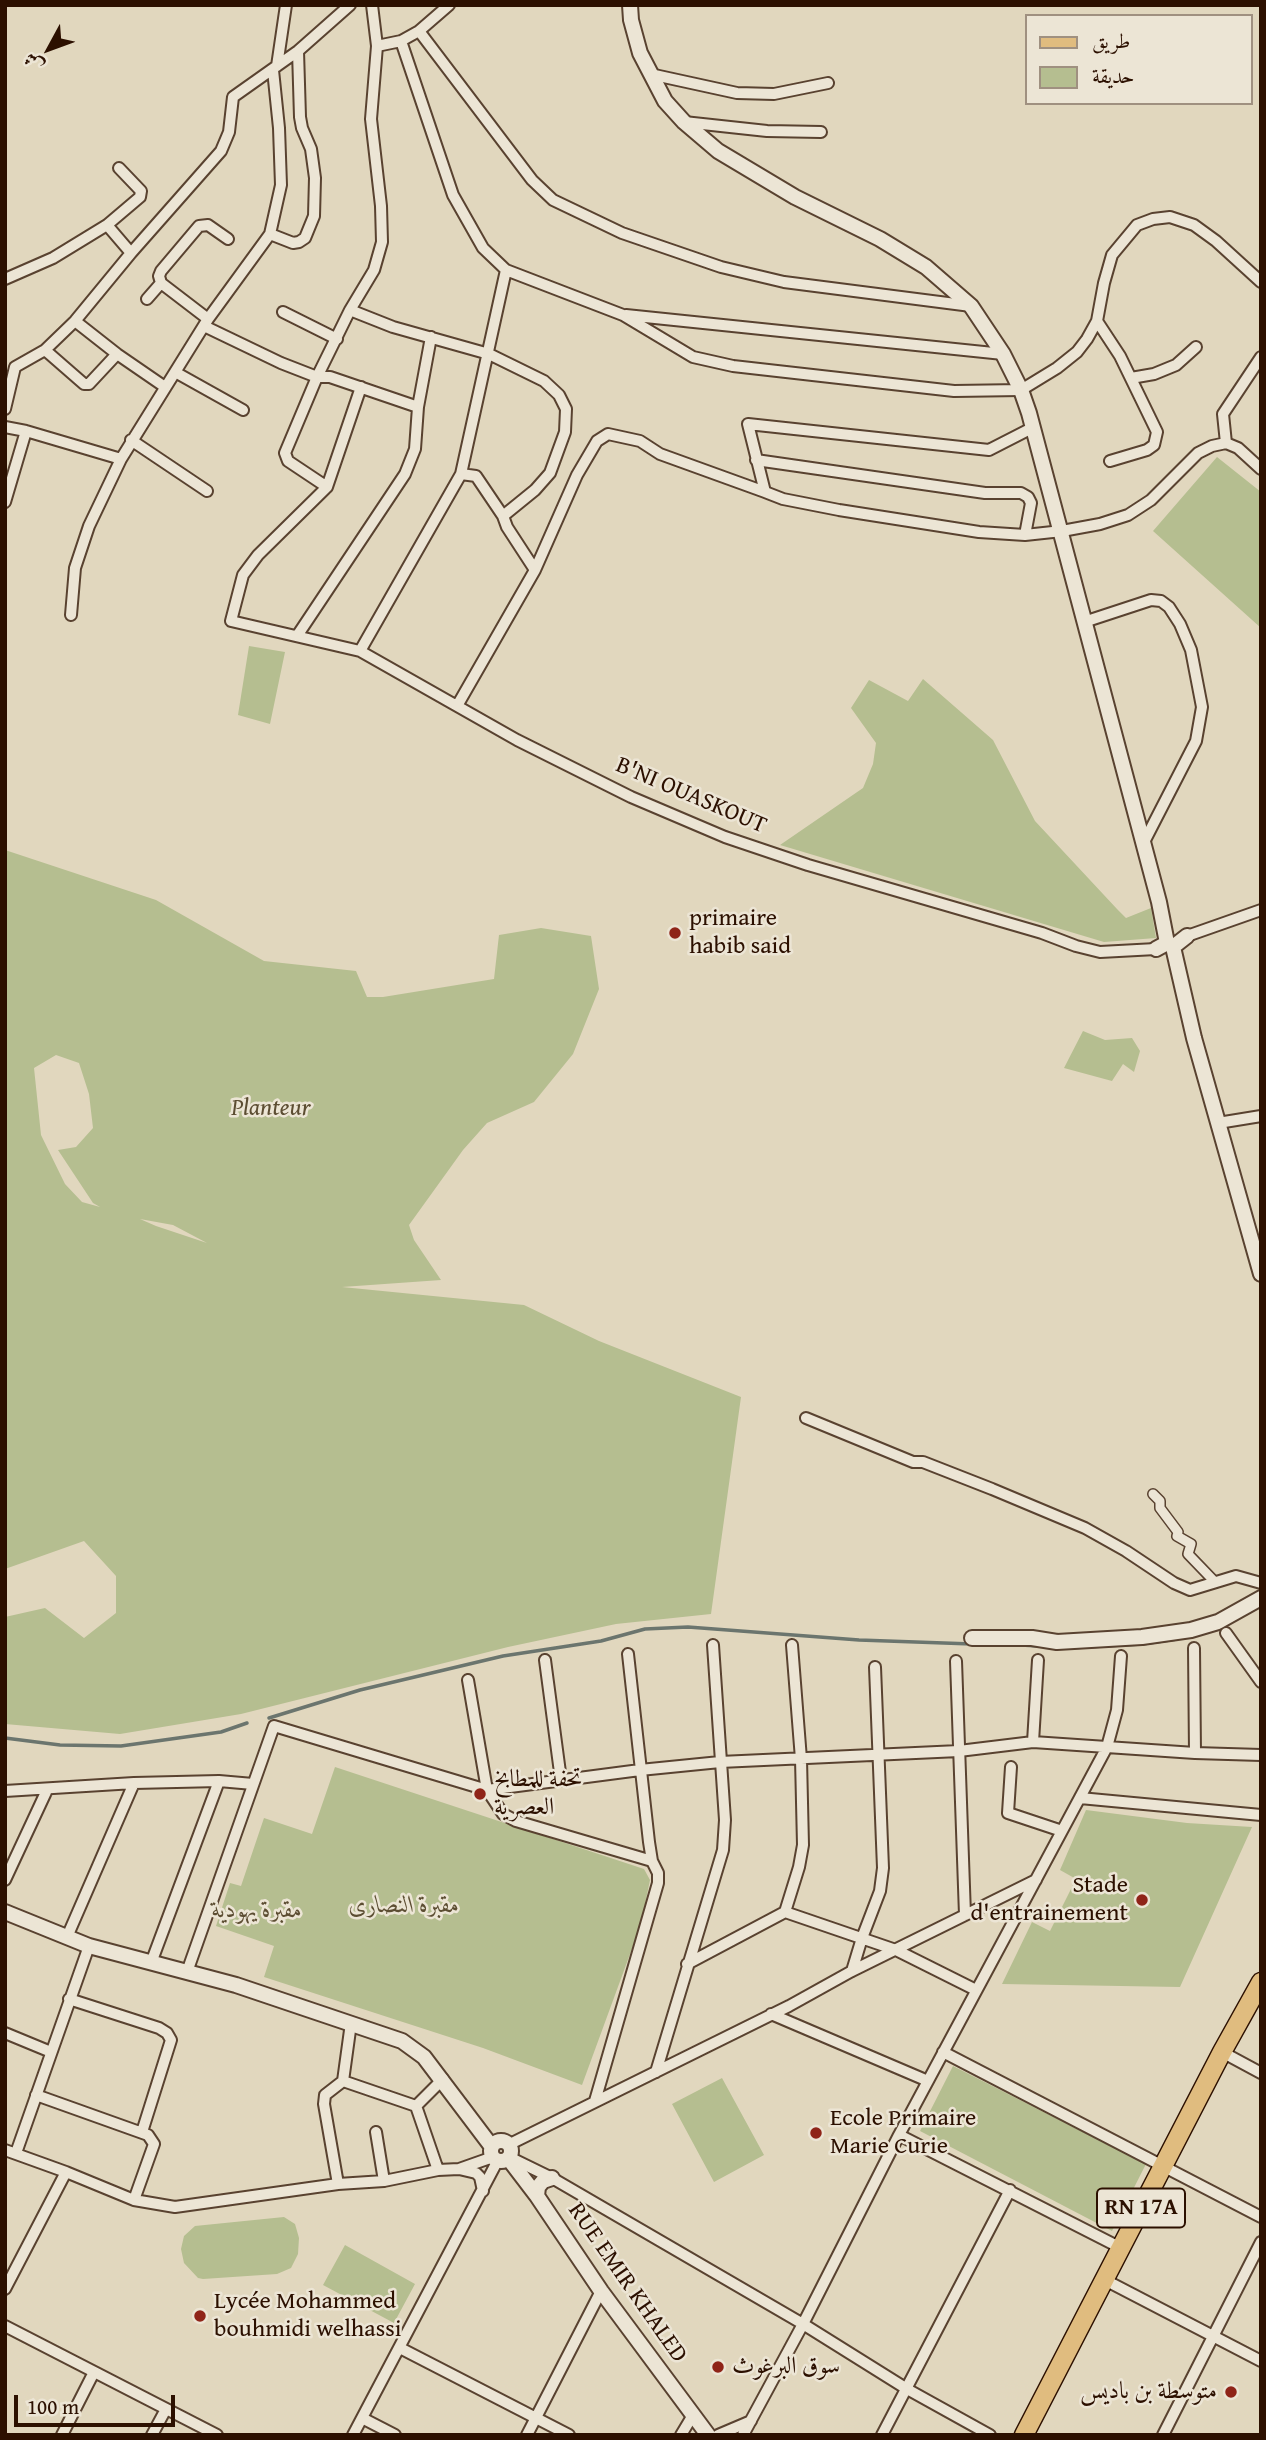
<!DOCTYPE html>
<meta charset="utf-8">
<style>
body{margin:0}
#map{position:relative;width:1266px;height:2440px;overflow:hidden;background:#e1d7be;font-family:"Gentium Book Plus",Amiri,serif}
canvas{display:block}
.frame{position:absolute;inset:0;border:7px solid #2c1000;pointer-events:none}
.legend{position:absolute;left:1025px;top:14px;width:228px;height:91px;box-sizing:border-box;background:#ece5d5;border:2px solid #9f9080;margin:0;padding:9px 12px;list-style:none;font-size:21px;color:#2c1000}
.legend li{display:flex;align-items:center;gap:14px;height:35px}
.legend b{width:35px;border:2px solid #9f9080}
.north{position:absolute;left:14px;top:14px;width:70px;height:70px;-webkit-text-stroke:5px #ece5d5;paint-order:stroke;rotate:229deg;font-size:19px;font-weight:700;line-height:28px;text-align:center;color:#2c1000}
.north::after{content:'';display:block;margin:auto;width:24px;height:32px;background:#2c1000;clip-path:polygon(50% 0,100% 100%,50% 72%,0 100%)}
.scale{position:absolute;left:14px;top:2395px;width:161px;height:32px;box-sizing:border-box;border:4px solid #2c1000;border-top:0;padding-left:9px;font-size:21px;line-height:24px;white-space:nowrap;color:#2c1000;-webkit-text-stroke:5px #ece5d5;paint-order:stroke}
</style>
<div id="map">
<canvas width="1266" height="2440"></canvas>
<div class="frame"></div>
<ul class="legend">
<li><b style="height:9px;background:#e0bc7f"></b>طريق</li>
<li><b style="height:19px;background:#b5be90"></b>حديقة</li>
</ul>
<div class="north">ش</div>
<div class="scale">100 m</div>
</div>
<script>
const context = document.querySelector('canvas').getContext('2d');
context.lineJoin = 'round';
function fillPath(path, color) { context.fillStyle = color; context.fill(path, 'evenodd'); }
const shape = rows => new Path2D(rows.map(r => 'M' + r).join(''));
function strokePath(path, color, width, dash) { context.strokeStyle = color; context.lineWidth = width; context.lineCap = dash ? 'butt' : 'round'; context.setLineDash(dash || []); context.stroke(path); }
function write(font, color, halo, rows, align = 'center') {
  context.font = font + ' "Gentium Book Plus",Amiri,serif'; context.lineWidth = 5; context.setLineDash([]); context.textBaseline = 'middle'; context.strokeStyle = halo; context.fillStyle = color; for (const [text, x, y, turn = 0] of rows) {
    context.save(); context.translate(x, y); context.rotate((+turn || 0) * Math.PI / 180); context.textAlign = isNaN(turn) ? turn : align; if (halo) context.strokeText(text, 0, 0); context.fillText(text, 0, 0); context.restore();
  }
}
const green = shape([
 [1217,457,1261,492,1261,628,1153,531],
 [249,646,285,652,270,724,238,715],
 [923,679,993,740,1035,821,1117,909,1126,918,1151,908,1156,938,1104,942,780,845,863,788,873,764,876,743,851,708,869,680,908,701],
 [5,850,156,900,264,961,356,971,367,997,383,997,494,979,499,935,541,928,591,936,599,989,573,1054,534,1102,487,1123,463,1150,409,1225,414,1240,441,1280,342,1287,524,1305,599,1341,741,1397,711,1614,616,1624,508,1647,241,1714,120,1734,5,1724,5,1617,45,1608,84,1638,116,1613,116,1576,84,1541,5,1569],
 [56,1055,79,1063,89,1094,93,1128,76,1147,58,1150,93,1203,100,1207,82,1202,65,1184,41,1135,34,1068],
 [140,1219,173,1225,207,1243,156,1226],
 [1083,1031,1105,1040,1132,1038,1140,1051,1134,1072,1123,1064,1112,1081,1064,1068],
 [335,1767,644,1869,650,1880,641,1924,582,2085,483,2048,264,1977,274,1946,216,1926,230,1883,241,1886,264,1818,312,1834],
 [1086,1810,1187,1823,1252,1827,1180,1987,1002,1984,1032,1922,1050,1931,1076,1879,1060,1870],
 [953,2066,1146,2164,1112,2231,920,2131],
 [722,2078,764,2155,714,2182,672,2104],
 [284,2217,295,2224,299,2238,298,2254,291,2268,277,2274,203,2279,198,2278,184,2263,181,2249,184,2236,195,2226],
 [345,2245,415,2284,394,2323,323,2285]
]);
const stream = shape([
 [1021,1645,1038,1646],
 [1067,1648,1142,1644,1177,1639],
 [269,1718,360,1690,503,1656,601,1641,645,1629,688,1627,859,1640,972,1644],
 [5,1738,60,1745,121,1746,221,1732,247,1723]
]);
const pedestrian = shape([
 [1153,1494,1160,1501,1160,1508,1178,1532,1177,1536,1191,1544,1188,1554,1214,1581]
]);
const minor = shape([
 [419,31,449,5],
 [401,41,453,195,483,248,506,270,623,315,693,357,733,366,954,391,1021,390,1057,368,1077,352,1087,339,1097,321,1104,283,1112,255,1137,225,1153,219,1170,217,1194,225,1216,241,1261,282],
 [377,46,401,41,419,31,532,180,553,200,622,233,721,267,784,282,971,306],
 [277,66,286,5],
 [650,74,737,93,774,94,828,83],
 [684,122,767,131,821,132],
 [107,225,131,253],
 [270,234,293,243,299,242,305,238,314,216,315,178,311,149,302,128,300,117,298,51],
 [5,279,53,258,107,225,140,197,141,191,119,168],
 [147,299,161,283],
 [350,310,393,327,489,354,544,381,559,395,566,409,565,432,550,473,535,490,503,516],
 [283,312,337,339],
 [626,315,1003,354],
 [208,319,161,283,159,276,161,271,199,226,208,225,228,239],
 [75,321,117,354,165,387],
 [1097,321,1120,356,1157,432,1154,445,1147,450,1110,461],
 [204,326,281,363,317,377,330,377,418,407],
 [45,350,84,384,89,384,117,354],
 [175,372,243,410],
 [1131,378,1154,374,1176,365,1196,347],
 [361,387,327,487,258,555,243,575,231,621,360,651,517,740,631,797,725,837,808,865,1042,933,1076,946,1100,952,1156,949],
 [5,409,15,367,45,350,75,321,131,253,221,151,229,132,233,97,298,51,350,5],
 [5,427,26,431,121,459],
 [1032,428,989,450,748,424,765,492,783,499,839,510,979,532,1025,535,1062,531,1100,524,1128,515,1151,500,1198,453,1212,446,1226,443,1238,448,1261,469],
 [131,440,207,491],
 [1226,443,1223,414,1261,357],
 [756,460,985,493,1021,493,1028,497,1031,503,1025,535],
 [327,487,288,461,285,453,317,377,350,310,374,270,382,242,381,206,371,119,377,46,372,5],
 [5,502,26,431],
 [535,570,577,475,597,441,608,434,640,441,660,454,765,492],
 [71,615,75,568,89,526,121,459,208,319,270,234,281,185,279,128,273,70],
 [1084,622,1151,600,1161,601,1169,607,1180,624,1191,650,1202,707,1196,741,1143,844],
 [297,636,405,474,415,449,418,407,431,337],
 [360,651,461,474,506,270],
 [457,706,535,570,507,527,503,516,476,476,461,474],
 [1187,936,1261,910],
 [1218,1123,1261,1116],
 [806,1418,913,1462,923,1462,992,1489,1085,1528,1126,1551,1174,1583,1190,1590,1236,1576,1261,1583],
 [1226,1633,1261,1682],
 [1194,1648,1195,1753],
 [545,1660,561,1780],
 [956,1661,965,1915],
 [468,1680,487,1790,503,1814,516,1821,652,1861],
 [1033,1742,1038,1660],
 [1011,1767,1008,1813,1062,1831],
 [5,1791,134,1783,219,1781,253,1784],
 [1080,1798,1261,1815],
 [5,1880,47,1790],
 [785,1912,896,1950,976,1990],
 [67,1937,134,1783],
 [151,1963,219,1781],
 [687,1964,785,1912,799,1867,803,1845,801,1759,792,1645],
 [852,1971,862,1938,880,1891,883,1868,875,1667],
 [187,1972,274,1726,487,1790,640,1770,720,1762,959,1751,1033,1742,1195,1753,1261,1755],
 [69,1999,159,2028,167,2033,171,2040,142,2132],
 [771,2014,928,2081],
 [5,2033,51,2052],
 [943,2052,1261,2217],
 [1222,2052,1261,2073],
 [656,2072,723,1850,725,1820,713,1645],
 [343,2081,416,2106,443,2079],
 [36,2095,148,2135,154,2144,134,2200],
 [595,2101,658,1883,658,1873,652,1861,649,1842,628,1654],
 [416,2106,438,2170],
 [376,2132,384,2181],
 [899,2135,1121,2248],
 [508,2145,789,2006,852,1971,1036,1880],
 [5,2150,66,2172,134,2200,175,2207,338,2184,384,2181,438,2170,459,2169,493,2157],
 [16,2153,89,1946],
 [509,2157,552,2178,803,2324,907,2389,990,2435],
 [459,2169,476,2173,480,2177,483,2191],
 [338,2184,324,2104,325,2095,343,2081,351,2023],
 [1105,2280,1261,2361],
 [5,2289,66,2172],
 [5,2326,217,2435],
 [400,2348,569,2435],
 [362,2418,395,2435],
 [62,2435,94,2372],
 [152,2435,166,2409],
 [353,2435,498,2160],
 [527,2435,601,2291],
 [681,2435,693,2415],
 [718,2435,751,2421],
 [743,2435,803,2324,899,2135,1107,1747,1117,1710,1121,1656],
 [882,2435,1010,2190],
 [1163,2435,1261,2242]
]);
const tertiary = shape([
 [630,5,631,20,640,53,665,101,684,122,718,151,795,197,880,239,926,267,971,306,1003,354,1021,390,1029,413,1159,902,1167,943,1156,949],
 [1187,936,1173,947,1194,1038,1261,1274],
 [972,1638,1032,1638,1057,1642,1142,1637,1191,1630,1218,1622,1261,1598],
 [5,1912,89,1946,236,1985,402,2041,424,2057,492,2147],
 '491 2151a10 10 0 1 1 20 0a10 10 0 1 1-20 0Z',
 [508,2158,537,2196,601,2291,708,2435],
 [537,2196,538,2187,543,2181,552,2178]
]);
const primary = shape([
 [1024,2435,1222,2052,1261,1982]
]);
const markers = [
 [675,933,7,"#8f2418"],
 [480,1794,7,"#8f2418"],
 [1142,1900,7,"#8f2418"],
 [816,2133,7,"#8f2418"],
 [200,2316,7,"#8f2418"],
 [718,2367,7,"#8f2418"],
 [1231,2392,7,"#8f2418"]
];
const shields = [
 [1141,2208,88]
];
const shieldNames = [
 ["RN 17A",1141,2208]
];
const streetNames = [
 ["B'NI OUASKOUT",691,796,23],
 ["RUE EMIR KHALED",627,2283,55]
];
const poiNames = [
 ["primaire",689,919],
 ["habib said",689,947],
 ["تحفة للمطابخ",494,1780],
 ["العصرية",494,1808],
 ["Stade",1128,1886,"right"],
 ["d'entrainement",1128,1914,"right"],
 ["Ecole Primaire",830,2119],
 ["Marie Curie",830,2147],
 ["Lycée Mohammed",214,2302],
 ["bouhmidi welhassi",214,2330],
 ["سوق البرغوث",732,2367],
 ["متوسطة بن باديس",1217,2392,"right"]
];
const parkNames = [
 ["Planteur",271,1109],
 ["مقبرة النصارى",404,1906],
 ["مقبرة يهودية",257,1911]
];
fillPath(green, '#b5be90');
strokePath(stream, '#6b756e', 3.5);
strokePath(pedestrian, '#594230', 12);
strokePath(minor, '#594230', 14);
strokePath(tertiary, '#594230', 18);
strokePath(primary, '#2c1000', 21);
strokePath(pedestrian, '#ece5d5', 9);
strokePath(minor, '#ece5d5', 10);
strokePath(tertiary, '#ece5d5', 14);
strokePath(primary, '#e0bc7f', 18);
for (const [x, y, r, color] of markers) { const dot = new Path2D(); dot.arc(x, y, r, 0, 2 * Math.PI); context.fillStyle = color; context.fill(dot); strokePath(dot, '#ece5d5', 2.5); }
for (const [x, y, w] of shields) { const box = new Path2D(); box.roundRect(x - w / 2, y - 19.5, w, 39, 5); context.fillStyle = '#ece5d5'; context.fill(box); strokePath(box, '#2c1000', 2); }
write('bold 23px', '#2c1000', null, shieldNames);
write('24px', '#2c1000', '#ece5d5', streetNames);
write('24px', '#2c1000', '#ece5d5', poiNames, 'left');
write('italic 24px', '#5c4d32', '#ece5d5', parkNames);
</script>
